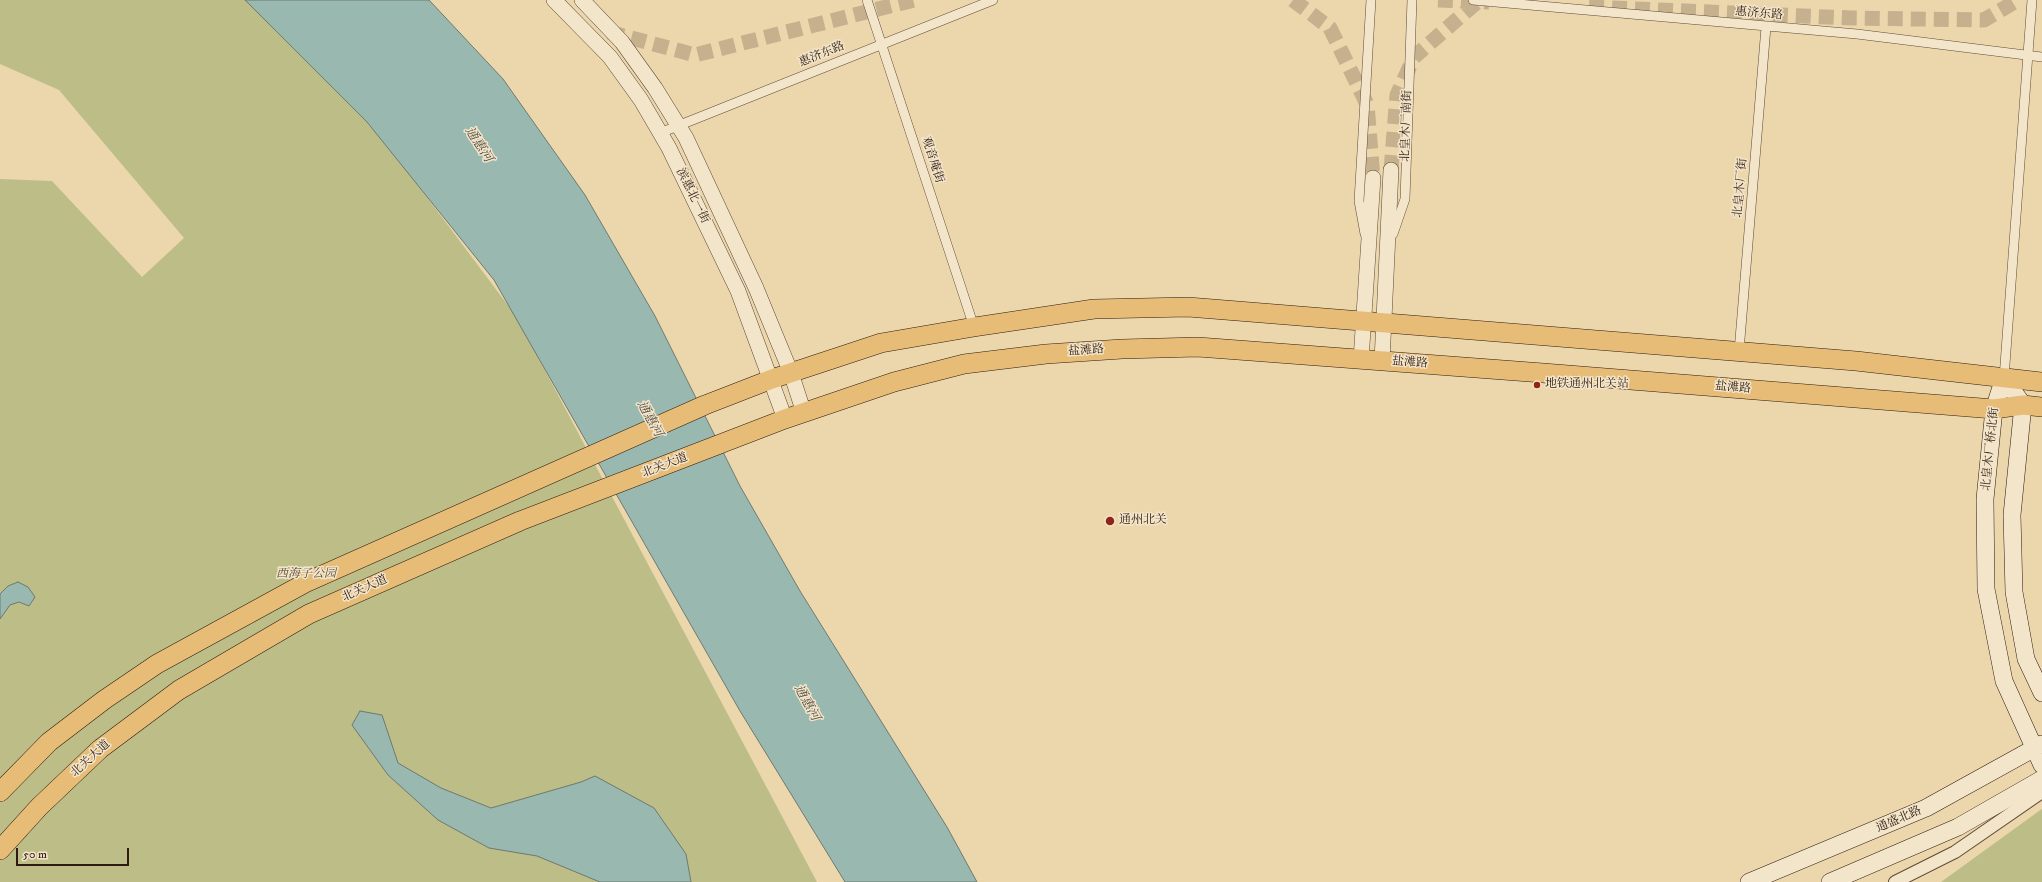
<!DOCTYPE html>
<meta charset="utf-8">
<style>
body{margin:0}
#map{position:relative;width:2042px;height:882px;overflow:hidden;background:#ecd7ad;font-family:"IM FELL DW Pica",serif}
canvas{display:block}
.scale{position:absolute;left:16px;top:848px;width:113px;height:18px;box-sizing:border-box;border:2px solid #2f1b11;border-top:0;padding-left:5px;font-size:12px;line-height:14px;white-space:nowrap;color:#2f1b11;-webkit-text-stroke:3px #f3e5ca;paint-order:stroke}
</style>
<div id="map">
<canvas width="2042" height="882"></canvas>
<div class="scale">50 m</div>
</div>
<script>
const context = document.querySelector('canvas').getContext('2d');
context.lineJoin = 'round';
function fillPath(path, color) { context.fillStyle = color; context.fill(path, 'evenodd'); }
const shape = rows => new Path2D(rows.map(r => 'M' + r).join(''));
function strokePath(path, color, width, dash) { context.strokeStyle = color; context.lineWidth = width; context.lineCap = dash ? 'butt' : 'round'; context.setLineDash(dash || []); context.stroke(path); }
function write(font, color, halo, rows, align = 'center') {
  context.font = font + ' "IM FELL DW Pica","Noto Serif SC",serif'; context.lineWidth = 3; context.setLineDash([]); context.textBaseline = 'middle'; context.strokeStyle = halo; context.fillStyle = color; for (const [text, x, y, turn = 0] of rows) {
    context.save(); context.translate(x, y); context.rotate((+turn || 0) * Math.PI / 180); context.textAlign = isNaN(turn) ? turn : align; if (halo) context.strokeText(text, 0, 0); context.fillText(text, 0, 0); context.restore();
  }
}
const green = shape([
 [0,0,250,0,384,140,516,316,817,882,0,882,0,179,52,181,142,277,184,238,59,90,0,64],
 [2042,809,2042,882,1941,882,2039,811]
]);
const water = shape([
 [245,0,429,0,503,79,585,195,655,316,740,486,800,591,947,827,977,882,845,882,740,711,494,280,367,122,245,0],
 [18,582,28,587,35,597,29,606,19,602,10,605,0,619,0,594,8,586,18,582],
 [360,711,382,715,398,763,441,788,491,808,581,782,595,776,654,808,686,854,691,882,600,882,537,856,489,848,438,820,388,775,352,725,360,711]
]);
const tertiaryTunnel = shape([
 [1293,0,1330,28,1367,104,1373,178],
 [1438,0,1489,2],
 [1589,7,1851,18,1984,20,2018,0],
 [609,32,695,55,914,0],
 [1391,170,1397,95,1414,57,1477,2]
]);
const pedestrian = shape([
 [867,0,974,327],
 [1473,0,1857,34,2042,57],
 [660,133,993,0],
 [1365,234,1359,201,1371,0],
 [1393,234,1405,199,1412,0],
 [1739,351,1766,27],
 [2004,378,2032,0]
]);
const minor = shape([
 [1895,882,1955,852,2042,792]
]);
const tertiary = shape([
 [554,0,610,57,641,100,669,148,738,291,785,419],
 [582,0,622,42,655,88,686,138,756,288,791,373,804,413],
 [1361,360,1373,178],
 [1382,361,1391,170]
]);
const secondary = shape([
 [2004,378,1994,409,1985,499,1986,589,2004,681,2042,765],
 [2004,378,2023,405,2012,515,2014,592,2026,659,2042,693],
 [1749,882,1926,808,2042,744],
 [1830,882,1958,827,2042,779]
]);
const primary = shape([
 [0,792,49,742,104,700,157,664,307,582,705,405,772,379,881,343,974,327,1094,309,1188,307,1856,361,2042,382],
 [0,850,39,807,100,749,179,690,309,614,520,521,785,419,894,382,964,364,1046,354,1122,349,1198,347,1543,373,1994,409,2023,405,2042,407]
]);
const markers = [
 [1537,385,4,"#8f2418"],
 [1110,521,5,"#8f2418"]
];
const streetNames = [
 ["惠济东路",1759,14,5],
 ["惠济东路",822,55,-22],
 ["北皇木厂南街",1407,126,-88],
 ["观音庵街",932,160,72],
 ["北皇木厂街",1741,188,-85],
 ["滨惠北一街",692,196,64],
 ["盐滩路",1086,351,-4],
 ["盐滩路",1410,363,4],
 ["盐滩路",1733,388,5],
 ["北皇木厂桥北街",1991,449,-84],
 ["北关大道",665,466,-21],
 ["北关大道",365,589,-24],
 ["北关大道",91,759,-42],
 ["通盛北路",1899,820,-23]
];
const poiNames = [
 ["地铁通州北关站",1545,385],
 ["通州北关",1119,521]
];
const parkNames = [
 ["西海子公园",306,575]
];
const waterNames = [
 ["通惠河",478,145,57],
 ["通惠河",649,419,61],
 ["通惠河",806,703,61]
];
fillPath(green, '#bcbd87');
fillPath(water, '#99b8af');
strokePath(water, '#6f7970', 1);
strokePath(tertiaryTunnel, '#c6b18e', 15, [15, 8]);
strokePath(pedestrian, '#5e4a38', 10);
strokePath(minor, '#5e4a38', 14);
strokePath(tertiary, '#5e4a38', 16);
strokePath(secondary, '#2f1b11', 18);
strokePath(primary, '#2f1b11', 20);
strokePath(pedestrian, '#f3e5ca', 9);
strokePath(minor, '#f3e5ca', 12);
strokePath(tertiary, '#f3e5ca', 15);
strokePath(secondary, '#f3e5ca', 17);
strokePath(primary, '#e6bc76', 19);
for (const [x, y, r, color] of markers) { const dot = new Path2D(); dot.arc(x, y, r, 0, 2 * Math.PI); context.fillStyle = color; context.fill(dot); strokePath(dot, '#f3e5ca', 1.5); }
write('12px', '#2f1b11', '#f3e5ca', streetNames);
write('12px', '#2f1b11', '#f3e5ca', poiNames, 'left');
write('italic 12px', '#594c34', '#f3e5ca', parkNames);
write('italic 13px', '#4f4a40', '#f3e5ca', waterNames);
</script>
